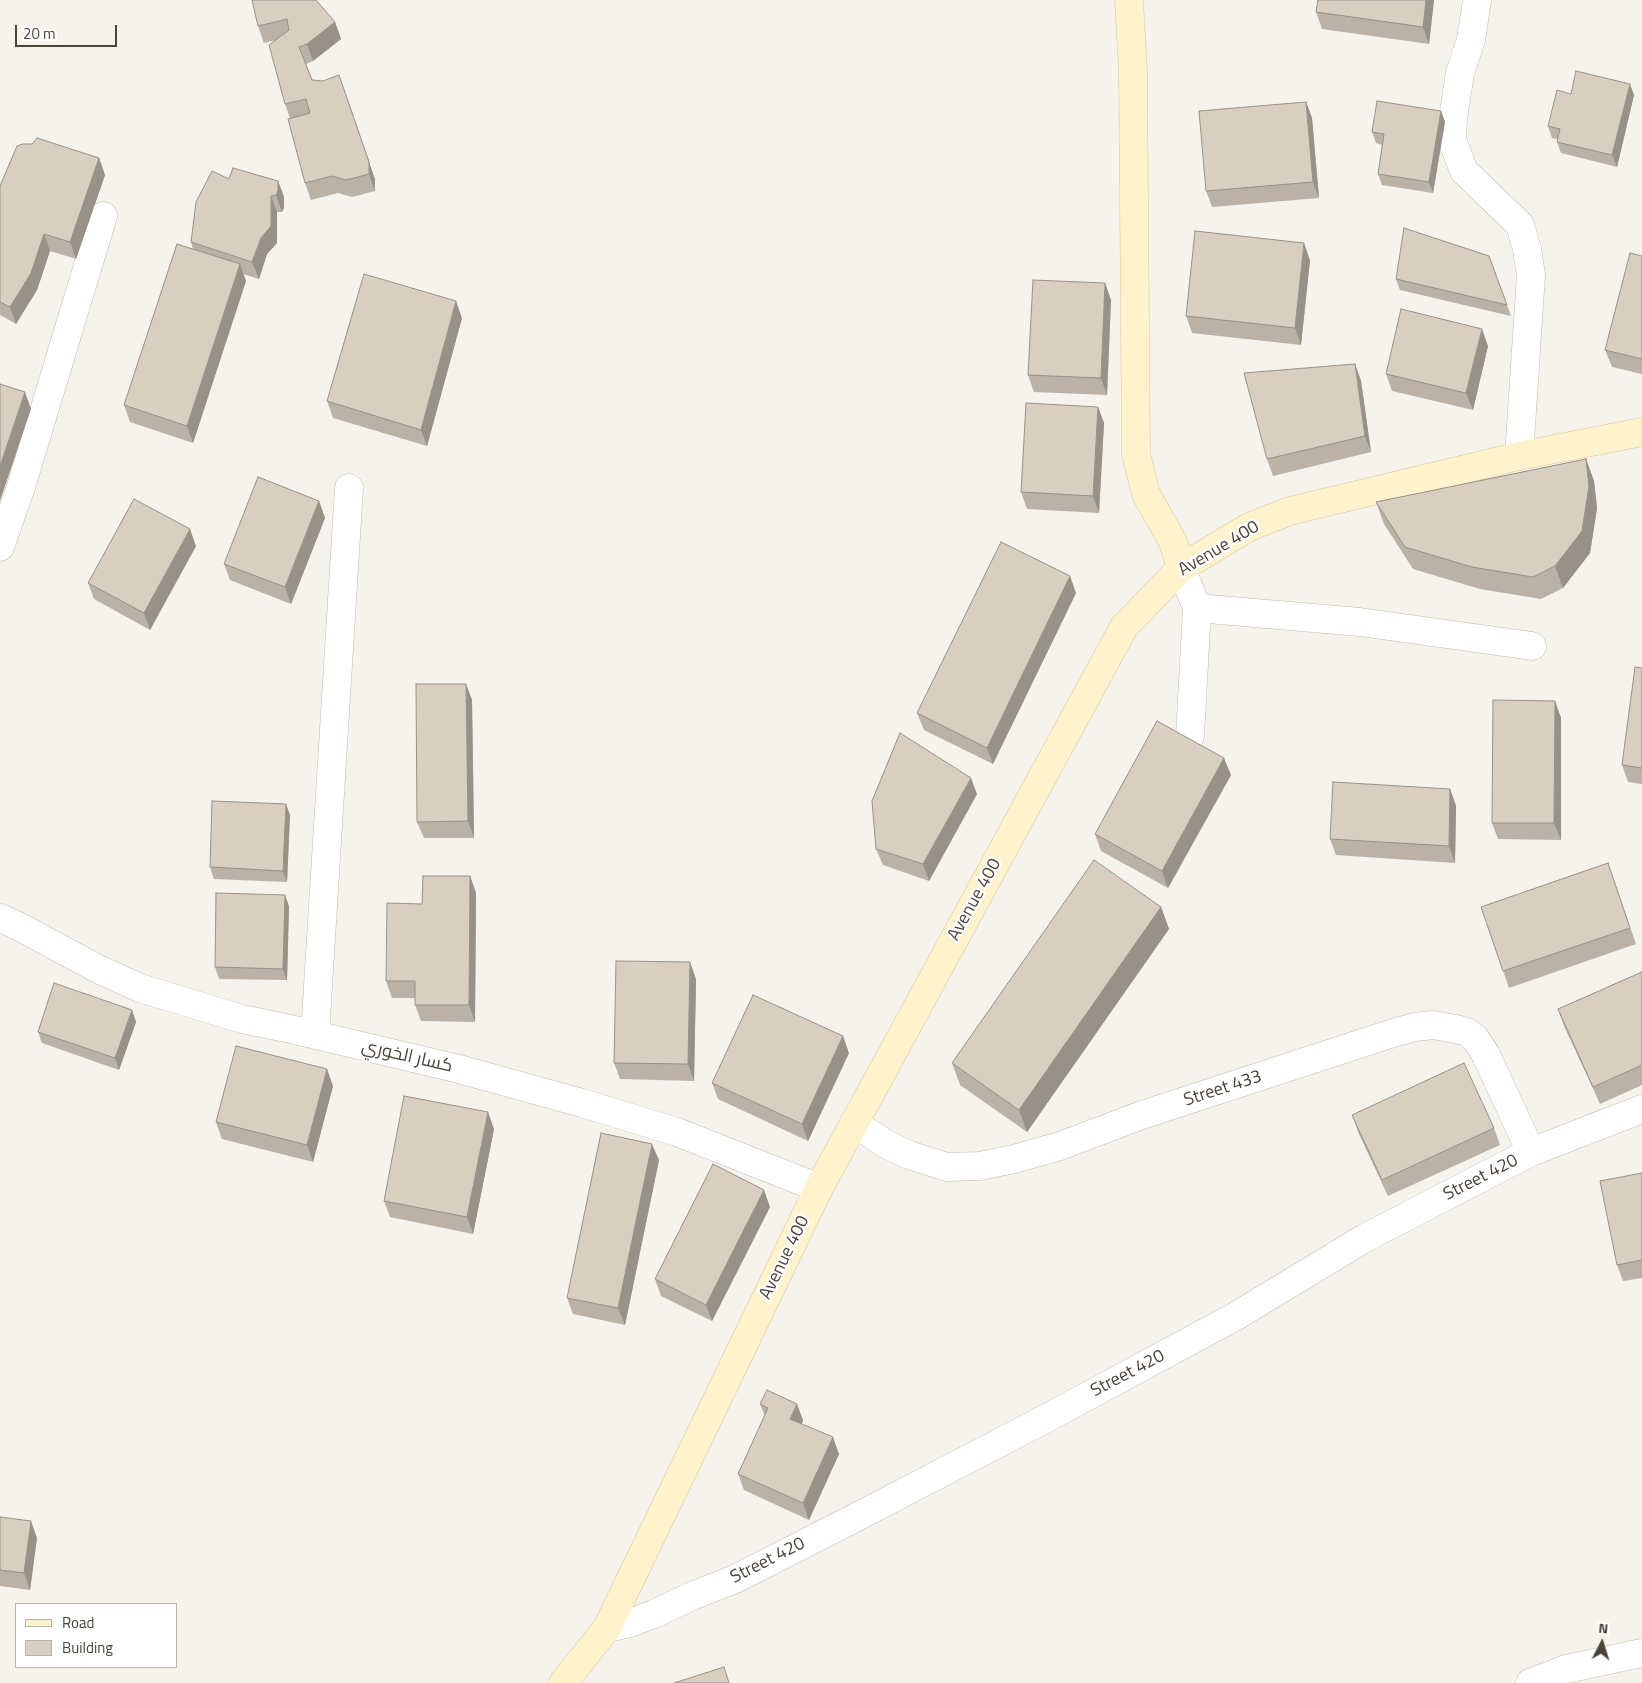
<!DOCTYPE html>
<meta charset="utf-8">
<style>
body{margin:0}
#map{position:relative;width:1642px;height:1683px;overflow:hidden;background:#f6f3ec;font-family:"Titillium Web",sans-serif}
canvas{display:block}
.legend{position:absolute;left:15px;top:1603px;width:162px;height:65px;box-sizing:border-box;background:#fff;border:1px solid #b7b4b0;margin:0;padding:6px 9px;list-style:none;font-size:15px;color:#4b4439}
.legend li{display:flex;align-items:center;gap:10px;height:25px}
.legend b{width:25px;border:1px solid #b7b4b0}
.north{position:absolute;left:1577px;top:1618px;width:50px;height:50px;-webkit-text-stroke:4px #fff;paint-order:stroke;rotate:5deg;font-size:14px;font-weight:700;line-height:20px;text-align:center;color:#4b4439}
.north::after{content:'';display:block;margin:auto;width:18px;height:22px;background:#4b4439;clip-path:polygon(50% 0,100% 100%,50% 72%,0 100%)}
.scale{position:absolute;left:15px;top:25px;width:102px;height:22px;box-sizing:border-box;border:2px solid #4b4439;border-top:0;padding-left:6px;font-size:15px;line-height:18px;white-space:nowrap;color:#4b4439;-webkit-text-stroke:4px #fff;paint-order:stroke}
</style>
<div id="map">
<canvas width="1642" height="1683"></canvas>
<ul class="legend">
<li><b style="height:6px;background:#fff3cd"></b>Road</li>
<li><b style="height:14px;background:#d8cfc1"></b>Building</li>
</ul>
<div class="north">N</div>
<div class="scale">20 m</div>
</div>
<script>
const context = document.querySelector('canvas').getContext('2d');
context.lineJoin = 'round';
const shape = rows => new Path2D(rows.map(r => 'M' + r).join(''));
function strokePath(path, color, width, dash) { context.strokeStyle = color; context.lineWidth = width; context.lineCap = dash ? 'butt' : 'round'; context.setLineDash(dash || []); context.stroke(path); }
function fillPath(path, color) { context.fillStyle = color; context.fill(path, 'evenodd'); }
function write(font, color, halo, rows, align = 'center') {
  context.font = font + ' "Titillium Web",Cairo,sans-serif'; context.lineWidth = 4.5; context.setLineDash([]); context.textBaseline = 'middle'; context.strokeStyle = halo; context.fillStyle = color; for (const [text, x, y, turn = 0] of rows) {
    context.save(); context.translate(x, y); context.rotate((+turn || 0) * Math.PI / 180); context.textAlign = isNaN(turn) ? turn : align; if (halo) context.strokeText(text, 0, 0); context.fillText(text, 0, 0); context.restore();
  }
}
const street = shape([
 [1477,0,1471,40,1460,73,1453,118,1452,140,1464,171,1520,225,1527,249,1531,275,1519,456],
 [0,547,21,487,103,216],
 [1181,568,1197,608,1360,622,1532,646],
 [1190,736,1197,608],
 [0,918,20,927,98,969,140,988,242,1019,286,1028,459,1069,582,1103,677,1132,819,1188],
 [315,1035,349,488],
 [854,1123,886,1144,909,1155,947,1167,980,1166,1014,1159,1060,1146,1142,1115,1393,1033,1415,1027,1433,1025,1456,1029,1467,1032,1475,1038,1486,1055,1531,1152],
 [607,1628,630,1623,654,1614,692,1596,735,1579,849,1521,1045,1419,1236,1316,1365,1238,1531,1152,1642,1109],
 [1530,1683,1566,1669,1642,1653]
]);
const secondary = shape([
 [1129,0,1133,71,1136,454,1146,494,1173,542,1181,568],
 [563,1683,607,1628,819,1188,1124,627,1181,568,1249,527,1290,511,1519,456,1642,432]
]);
const wall = shape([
 [252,0,335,22,341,39,313,61,306,64,312,80,375,179,375,191,352,197,338,193,311,200,305,183,290,118,285,104,276,40,264,43,258,26],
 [1434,0,1429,44,1322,29,1316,12],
 [1571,94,1634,95,1617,167,1561,153,1557,142,1558,139,1552,138,1548,126],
 [1306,102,1312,118,1319,198,1212,207,1206,191],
 [1441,111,1445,122,1433,193,1382,185,1378,174,1382,145,1376,143,1372,132],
 [99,158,105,175,76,259,50,251,37,290,16,324,0,315,0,186],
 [229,179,278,181,284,197,284,208,282,212,277,212,277,243,267,254,259,279,243,274,246,281,193,443,130,422,124,405,193,249,191,242],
 [1489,256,1511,316,1400,290,1396,279],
 [1642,256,1642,374,1612,367,1605,350],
 [1310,260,1301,345,1192,333,1186,316],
 [1105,283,1111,300,1107,395,1034,392,1028,375],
 [462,318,427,446,333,418,327,401],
 [1488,346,1473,410,1392,391,1386,374],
 [1355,364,1361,381,1371,452,1273,476,1267,459],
 [1098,407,1104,423,1099,513,1027,509,1021,492],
 [1586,459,1594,481,1597,508,1590,553,1563,588,1541,599,1480,589,1413,569,1384,524,1376,502],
 [319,501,325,518,291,604,230,580,224,564],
 [196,546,150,630,94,599,88,583],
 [1076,593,993,764,924,730,917,713],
 [1642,668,1642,784,1628,782,1622,765],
 [466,684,472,700,474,838,424,838,417,822],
 [1555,701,1561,718,1561,840,1498,839,1492,823],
 [1231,775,1168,888,1101,851,1095,834],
 [1450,789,1456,806,1455,863,1336,855,1330,839],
 [977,794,929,881,883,865,876,849],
 [290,815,287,882,214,879,210,867],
 [1608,863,1636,944,1509,988,1481,907],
 [470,876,476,893,475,1022,421,1021,415,1005,415,998,392,998,386,981,422,904],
 [289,906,287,980,219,979,215,967],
 [1161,907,1169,929,1027,1132,960,1085,952,1063],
 [1642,972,1642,1085,1600,1104,1564,1026,1558,1009],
 [696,979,694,1081,620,1079,614,1063],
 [132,1010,136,1022,119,1070,42,1043,38,1032],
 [849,1053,808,1141,718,1099,712,1083],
 [333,1086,313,1162,222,1139,216,1122],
 [1352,1115,1494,1128,1500,1145,1388,1196,1358,1132],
 [494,1129,473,1234,390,1217,384,1201],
 [659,1160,625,1325,573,1314,567,1298],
 [1642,1173,1642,1278,1623,1281,1617,1265],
 [770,1207,712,1321,661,1296,655,1279],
 [760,1404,803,1420,802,1424,839,1454,809,1520,744,1490,738,1474,765,1416],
 [0,1517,37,1538,30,1590,0,1586]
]);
const shadedWall = shape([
 [1426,0,1434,0,1429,44,1423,27],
 [335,22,341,39,313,61,307,44],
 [1630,84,1634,95,1617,167,1612,155],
 [345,92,375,179,375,191,369,174],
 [1306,102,1312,118,1319,198,1313,182],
 [1441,111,1445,122,1433,193,1429,182],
 [99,158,105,175,76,259,70,242],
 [278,181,284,197,284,208,282,212,276,195],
 [271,196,277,212,277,243,267,254,259,279,252,262],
 [44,234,50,251,37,290,16,324,10,307],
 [1304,243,1310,260,1301,345,1295,328],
 [240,264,246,281,193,443,187,426],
 [1105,283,1111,300,1107,395,1101,378],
 [456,301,462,318,427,446,421,430],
 [1482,329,1488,346,1473,410,1466,393],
 [1355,364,1361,381,1371,452,1365,436],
 [25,392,31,409,0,501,0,466],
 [1098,407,1104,423,1099,513,1093,496],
 [1586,459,1594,481,1597,508,1590,553,1563,588,1555,566],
 [319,501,325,518,291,604,285,587],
 [190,529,196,546,150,630,144,613],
 [1070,576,1076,593,993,764,987,748],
 [466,684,472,700,474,838,468,821],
 [1555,701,1561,718,1561,840,1554,823],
 [1224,758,1231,775,1168,888,1162,871],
 [971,778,977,794,929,881,923,864],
 [1450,789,1456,806,1455,863,1449,846],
 [286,804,290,815,287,882,283,871],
 [470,876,476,893,475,1022,469,1005],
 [285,895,289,906,287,980,283,969],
 [1161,907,1169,929,1027,1132,1019,1110],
 [690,962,696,979,694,1081,688,1064],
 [132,1010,136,1022,119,1070,115,1058],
 [843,1036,849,1053,808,1141,802,1124],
 [327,1069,333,1086,313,1162,307,1145],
 [488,1112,494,1129,473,1234,467,1217],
 [652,1144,659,1160,625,1325,618,1308],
 [764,1190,770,1207,712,1321,706,1305],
 [797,1404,803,1420,796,1436,790,1419],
 [833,1437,839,1454,809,1520,803,1503],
 [31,1521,37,1538,30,1590,24,1573]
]);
const building = shape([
 [252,0,316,0,335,22,307,44,299,47,312,80,323,81,339,75,369,162,369,174,346,180,332,176,305,183,288,119,310,113,306,99,285,104,269,45,289,30,287,19,258,26,252,0],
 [1318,0,1426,0,1423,27,1316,12,1318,0],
 [1576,71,1630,84,1612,155,1557,142,1560,129,1548,126,1557,90,1571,94,1576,71],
 [1377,101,1441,111,1429,182,1378,174,1384,134,1372,132,1377,101],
 [1306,102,1313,182,1206,191,1199,111,1306,102],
 [37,138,99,158,70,242,44,234,31,273,10,307,0,302,0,186,17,146,23,144,32,144,37,138],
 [233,168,278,181,278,191,276,195,271,196,271,226,261,238,252,262,191,242,196,202,212,171,229,179,233,168],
 [1404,228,1489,256,1507,305,1396,279,1404,228],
 [1195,231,1304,243,1295,328,1186,316,1195,231],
 [177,244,240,264,187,426,124,405,177,244],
 [1630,253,1642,256,1642,359,1605,350,1630,253],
 [364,274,456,301,421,430,327,401,364,274],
 [1033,280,1105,283,1101,378,1028,375,1033,280],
 [1401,309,1482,329,1466,393,1386,374,1401,309],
 [1355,364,1365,436,1267,459,1244,373,1355,364],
 [0,384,25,392,0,466,0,384],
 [1026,403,1098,407,1093,496,1021,492,1026,403],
 [1586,459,1589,486,1582,531,1555,566,1533,577,1472,567,1405,547,1376,502,1586,459],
 [258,477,319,501,285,587,224,564,258,477],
 [134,499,190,529,144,613,88,583,134,499],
 [1001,542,1070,576,987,748,917,713,1001,542],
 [1635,667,1642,668,1642,768,1622,765,1635,667],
 [416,684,466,684,468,821,417,822,416,684],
 [1493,700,1555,701,1554,823,1492,823,1493,700],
 [1157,721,1224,758,1162,871,1095,834,1157,721],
 [900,733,971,778,923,864,876,849,872,801,900,733],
 [1333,782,1450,789,1449,846,1330,839,1333,782],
 [212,801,286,804,283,871,210,867,212,801],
 [1094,860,1161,907,1019,1110,952,1063,1094,860],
 [1608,863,1630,928,1503,971,1481,907,1608,863],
 [423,876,470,876,469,1005,415,1005,415,981,386,981,387,903,422,904,423,876],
 [216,893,285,895,283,969,215,967,216,893],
 [616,961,690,962,688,1064,614,1063,616,961],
 [1642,972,1642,1065,1593,1087,1558,1009,1642,972],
 [54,983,132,1010,115,1058,38,1032,54,983],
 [753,995,843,1036,802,1124,712,1083,753,995],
 [236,1046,327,1069,307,1145,216,1122,236,1046],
 [1464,1063,1494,1128,1382,1180,1352,1115,1464,1063],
 [404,1096,488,1112,467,1217,384,1201,404,1096],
 [601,1133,652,1144,618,1308,567,1298,601,1133],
 [713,1164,764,1190,706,1305,655,1279,713,1164],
 [1642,1173,1642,1260,1617,1265,1600,1181,1642,1173],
 [767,1390,797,1404,790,1419,833,1437,803,1503,738,1474,768,1408,760,1404,767,1390],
 [0,1517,31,1521,24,1573,0,1570,0,1517],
 [724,1667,729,1683,674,1683,724,1667]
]);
const streetNames = [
 ["Avenue 400",1219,549,-31],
 ["Avenue 400",975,900,-61],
 ["كسار الخوري",407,1057,13],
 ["Street 433",1223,1089,-18],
 ["Street 420",1481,1178,-27],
 ["Avenue 400",785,1258,-64],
 ["Street 420",1128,1374,-28],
 ["Street 420",768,1561,-27]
];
strokePath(street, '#c2bbae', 29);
strokePath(secondary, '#d6c79b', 29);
strokePath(street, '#fff', 28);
strokePath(secondary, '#fff3cd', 28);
fillPath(wall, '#bab2a6');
fillPath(shadedWall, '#979187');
fillPath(building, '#d8cfc1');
strokePath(building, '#979187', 1);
write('18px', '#4b4439', '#fff', streetNames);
</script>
